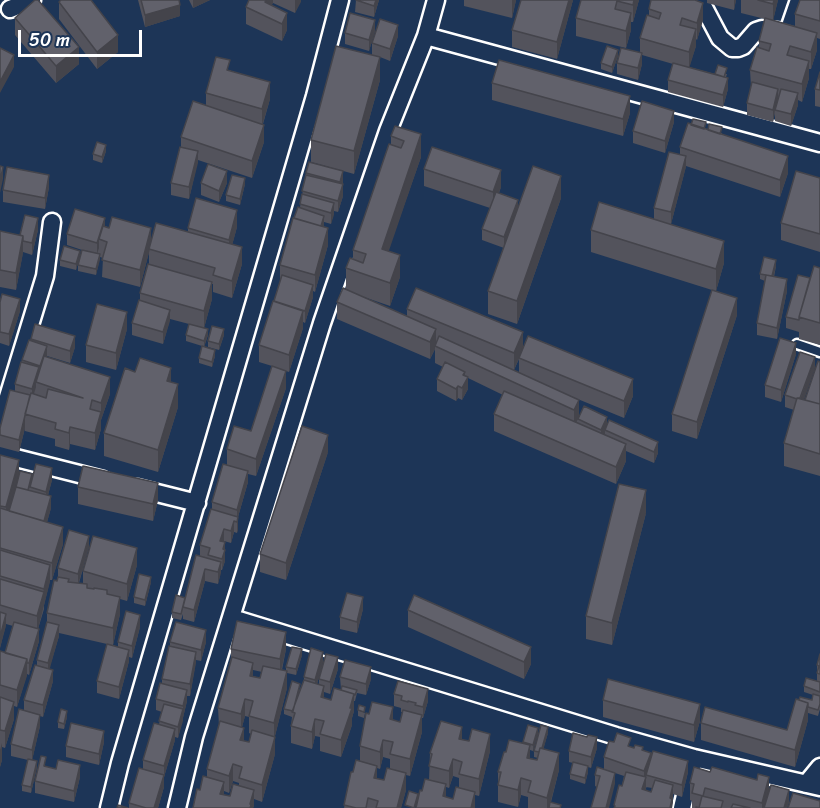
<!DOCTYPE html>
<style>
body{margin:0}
#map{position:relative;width:820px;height:808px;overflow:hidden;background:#1d3557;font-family:Sriracha,sans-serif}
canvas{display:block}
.scale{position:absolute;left:18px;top:30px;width:124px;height:27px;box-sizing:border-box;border:3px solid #fff;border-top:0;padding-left:8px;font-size:18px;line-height:21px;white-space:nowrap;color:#fff;-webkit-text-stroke:4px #1d3557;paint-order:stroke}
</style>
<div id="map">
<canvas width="820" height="808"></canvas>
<div class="scale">50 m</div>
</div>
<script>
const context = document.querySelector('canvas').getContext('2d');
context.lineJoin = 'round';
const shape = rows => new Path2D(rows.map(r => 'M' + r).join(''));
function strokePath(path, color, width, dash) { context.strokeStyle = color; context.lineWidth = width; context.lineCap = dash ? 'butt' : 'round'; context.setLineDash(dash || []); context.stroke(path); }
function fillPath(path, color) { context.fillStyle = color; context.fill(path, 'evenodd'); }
const service = shape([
 [797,344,820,352]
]);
const minor = shape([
 [700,0,720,38,732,48,738,48,743,46,756,31,762,29,783,32,789,29,799,0],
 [10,9,32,0],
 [426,36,820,143],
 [0,423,45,276,52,222],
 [0,454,103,480],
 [137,488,197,503],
 [232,618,616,736,694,758,820,787],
 [806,784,820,767],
 [109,808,120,763,315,96,340,0],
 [177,808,194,737,322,323,388,131,426,36,436,0],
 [682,808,694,758]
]);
const wall = shape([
 [138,0,179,0,180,16,145,27],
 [189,0,210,0,193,8],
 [249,0,301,0,295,13,273,3,271,5,287,30,282,41,246,24,246,7],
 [356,0,379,0,374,17,355,12],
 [464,0,516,0,512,18,464,6],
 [573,0,557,59,512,47,512,30],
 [581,0,639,0,633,22,631,22,631,30,626,48,576,36,576,18],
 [707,0,736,0,734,10,707,3],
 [741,0,778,0,773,20,795,26,795,14,820,0,820,39,817,38,817,50,811,69,809,69,809,78,802,102,798,100,798,105,791,126,775,121,775,113,773,122,747,115,747,103,751,87,750,70,759,48,759,41,765,19,741,13],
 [59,2,118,52,97,69,59,19],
 [649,9,703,20,697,40,696,39,696,46,689,67,715,74,727,74,726,77,728,89,723,107,668,92,668,80,673,64,642,55,642,64,638,80,617,74,617,63,640,52,640,38,649,16],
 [15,18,79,64,56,83,15,35],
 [375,31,369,51,345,44,345,33],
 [398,36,390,61,380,57,380,80,354,174,311,162,311,140,372,55,372,43],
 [618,56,612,73,601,69,601,63],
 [230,70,270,99,263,124,264,142,252,178,198,160,189,199,171,195,171,183,181,147,181,137,206,105,206,93],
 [820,72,820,107,815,106,815,89],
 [492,83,630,113,623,136,492,100],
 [674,122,665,153,633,143,633,131],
 [395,126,421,157,388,251,400,277,390,306,355,294,407,316,407,309,523,347,633,396,624,418,563,393,579,417,607,424,658,453,654,463,626,451,626,461,616,484,494,431,494,414,503,395,468,378,468,389,462,400,458,398,456,401,437,391,437,379,443,367,435,363,435,349,430,359,337,319,337,302,346,290,346,268,353,259,353,250,391,144,391,136],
 [519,359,519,373,514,370],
 [706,129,722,133,722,135,788,173,780,197,686,166,671,224,724,263,716,291,737,315,697,439,672,431,672,414,712,290,591,252,591,230,654,219,654,208,680,154,680,147],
 [106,151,102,163,93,160,93,154],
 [424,169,501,187,499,193,518,207,561,198,517,324,488,314,488,291,504,248,482,240,482,229,490,208,424,186],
 [306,173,343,182,343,196,338,212,334,211,331,224,324,222,324,227,328,245,315,292,313,291,313,297,305,323,303,322,303,328,289,372,286,371,286,388,256,476,248,474,248,482,238,517,238,529,237,533,234,532,231,543,224,541,224,542,225,542,225,561,222,570,221,570,218,584,205,581,194,622,183,619,183,614,181,620,172,618,172,612,185,598,200,556,200,545,212,509,212,502,227,465,227,449,251,431,272,366,259,362,259,345,280,282,280,265,294,219,300,207],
 [820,178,820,252,781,240,781,223],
 [201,183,227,183,219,202,201,195],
 [245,184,240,205,226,201,226,195],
 [49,187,45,209,3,202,3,190],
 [105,226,151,243,188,232,188,228,237,227,232,245,242,264,232,298,213,292,213,284,212,284,212,299,204,328,208,335,204,347,215,356,212,367,199,363,199,358,202,346,186,341,186,335,189,324,170,319,163,344,132,335,132,323,140,301,140,293,149,265,149,252,140,287,102,277,103,258,100,257,96,275,78,271,78,265,82,250,67,245,67,234],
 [38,230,32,255,23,252,16,290,0,287,0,231,20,235],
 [80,256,76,270,60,266,60,260],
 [776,266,774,277,787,291,777,339,757,335,757,323,765,281,760,279,760,274],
 [820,268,820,345,799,339,799,332,786,328,786,317,810,278],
 [0,302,20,311,9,346,0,343],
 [127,329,116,370,86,362,86,345],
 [224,335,219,350,208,347,208,341],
 [31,339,75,347,70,363,47,356,47,357,110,394,101,420,101,429,95,450,70,444,69,450,55,446,55,439,25,431,25,428,19,452,0,447,0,428,15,391,15,384,22,360],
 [796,354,781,402,765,397,765,385],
 [820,362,820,476,784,466,784,443,794,410,785,407,785,395,815,368,804,399,805,400],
 [178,407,158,472,104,456,104,433],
 [328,452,286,580,260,572,260,554],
 [0,455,19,475,32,478,52,480,48,495,51,508,47,522,63,544,52,580,50,580,44,605,44,609,38,629,39,641,29,675,27,674,17,707,14,706,14,719,5,748,2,747,2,760,0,767,0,651,5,653,13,626,6,624,0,648],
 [78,487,158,500,153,521,78,504],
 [646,513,612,645,586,639,586,616],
 [89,547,79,583,83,584,83,571,137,565,127,601,120,599,120,614,113,645,118,647,118,642,140,627,132,658,129,657,129,661,119,699,97,693,97,681,107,644,59,633,59,636,49,669,53,681,43,717,40,716,40,726,32,760,37,767,31,793,22,791,22,785,28,760,11,756,11,744,24,711,24,700,37,665,37,660,47,625,47,613,58,577,58,568],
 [151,582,145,606,134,603,134,597],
 [363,609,357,633,340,629,340,617],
 [408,610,531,664,524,679,408,627],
 [170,642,206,642,201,661,196,660,190,696,187,696,187,701,178,738,175,737,175,740,164,777,164,787,158,808,129,808,129,803,143,770,143,760,159,724,162,712,156,710,156,699,162,683,162,679,170,646],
 [231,649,286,649,282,670,286,671,286,667,302,655,296,675,287,673,287,688,275,736,275,754,262,802,254,799,253,808,193,808,200,790,207,777,207,769,219,726,218,708,231,658],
 [253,670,262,672,260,678,253,676],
 [245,716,249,717,249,733,251,734,249,742,244,741,242,727],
 [233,781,239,783,239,786,230,796,224,795,224,791,229,793],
 [820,654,820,709,818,716,808,713,808,720,795,767,701,740,701,723,787,730,799,700,812,700,813,695,804,692,804,686,817,682,817,665],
 [323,663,317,684,319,684,319,679,338,669,330,694,324,692,324,698,331,700,341,690,340,677,371,679,366,695,357,693,355,701,354,701,354,711,352,718,352,725,341,757,320,751,320,737,315,736,312,749,291,743,291,726,292,717,284,714,284,709,300,689,304,680,304,677],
 [394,694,428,701,423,718,422,718,422,732,410,776,406,775,406,790,401,808,344,808,353,772,360,761,360,746,393,720,400,722,402,712,401,712,401,708,394,706],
 [383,757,390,759,390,769,384,780,377,779,377,768,380,769],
 [603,700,700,721,694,742,603,717],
 [358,710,365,713,364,718,358,716],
 [67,717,64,729,58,728,58,722],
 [528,725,538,734,533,751,530,750,530,758,537,760,538,758,534,757,534,751,548,733,543,749,559,770,551,802,561,808,528,808,528,797,521,795,518,807,498,802,498,772,506,752,523,744],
 [462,740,490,751,479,796,475,795,475,808,422,791,429,780,430,753],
 [453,776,459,778,459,788,453,799,446,797,446,787,449,788],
 [104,742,99,765,66,757,66,746],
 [631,747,643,750,651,758,688,772,682,797,673,794,672,808,614,808,614,805,622,786,624,776,615,773,615,784,597,787,595,786,595,775,604,769,604,757],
 [646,778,646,787,652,788,651,792,646,790],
 [597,748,591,768,588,767,588,772,585,784,570,779,570,774,573,763,569,762,569,751],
 [46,767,80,777,74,802,35,793,35,781],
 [690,783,769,793,789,802,787,808,692,808,692,801,690,800]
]);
const shadedWall = shape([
 [193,0,210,0,193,8],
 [266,0,273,0,273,3,266,17,265,2],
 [295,0,301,0,301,2,295,13],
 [376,0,379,0,374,17,374,6],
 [512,0,516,0,512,18],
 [569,0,573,0,557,59,557,42],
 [634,0,639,0,633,22,633,5],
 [734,0,736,0,734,10],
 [774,0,778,0,773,21,773,4],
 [703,3,703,20,697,40,697,23],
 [180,5,180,16,145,27,145,15],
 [287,13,287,30,282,41,282,24],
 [631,13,631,30,626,48,626,31],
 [375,20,375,31,369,51,369,40],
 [398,25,398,36,390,61,390,49],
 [696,29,696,46,689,69,689,52],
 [817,33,817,50,811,69,811,52],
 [118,35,118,52,97,69,97,52],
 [79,47,79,64,56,83,56,66],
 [618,50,618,56,612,73,612,67],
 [642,53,642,64,638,80,638,68],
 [14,55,14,67,0,93,0,82],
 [380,57,380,80,354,174,354,151],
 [809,61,809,78,802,102,802,84],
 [728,78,728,89,723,107,723,95],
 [270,82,270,99,262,126,262,109],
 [778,89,778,101,775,110,773,122,773,110],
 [798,93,798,105,791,126,791,114],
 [630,96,630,113,623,136,623,119],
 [674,111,674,122,665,153,665,141],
 [264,125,264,142,252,178,252,161],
 [421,134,421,157,382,271,382,249],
 [106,145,106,151,102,163,102,157],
 [198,151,198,163,189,199,189,187],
 [686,156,686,167,671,224,671,212],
 [788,156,788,173,780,197,780,180],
 [3,167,3,179,0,193,0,181],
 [501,170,501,187,493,209,493,192],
 [227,171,227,183,219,202,219,191],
 [343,171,343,182,340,194,340,182],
 [49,175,49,187,45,209,45,198],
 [561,176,561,198,517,324,517,301],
 [245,178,245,184,240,205,240,199],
 [343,184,343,196,338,212,338,201],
 [518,200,518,212,504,249,504,237],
 [334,203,334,215,331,224,331,213],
 [237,210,237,227,229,257,229,240],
 [324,216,324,227,320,227],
 [38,218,38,230,32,255,32,243],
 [105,218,105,229,99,239,99,248,97,254,97,243],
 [151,228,151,245,140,287,140,270],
 [328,228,328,245,315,292,315,275],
 [23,236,23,253,16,290,16,273],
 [724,241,724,263,716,291,716,269],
 [242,247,242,264,232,298,232,281],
 [80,251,80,256,76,270,76,264],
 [100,254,100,260,96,275,96,269],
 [400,255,400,277,390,306,390,283],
 [776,260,776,266,772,283,772,277],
 [787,279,787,291,777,339,777,328],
 [212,282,212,299,204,328,204,311],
 [313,285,313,297,305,323,305,311],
 [737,298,737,315,697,439,697,422],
 [20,299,20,311,9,346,9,334],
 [170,310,170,321,163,344,163,332],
 [303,311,303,328,289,372,289,355],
 [127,312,127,329,116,370,116,353],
 [208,329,208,335,204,347,204,341],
 [224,329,224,335,219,350,219,344],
 [436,329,436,346,435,346,435,349,430,359,430,342],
 [523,332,523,349,514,370,514,353],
 [75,336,75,347,70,363,70,351],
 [796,343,796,354,781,402,781,390],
 [47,346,47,358,40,378,40,366],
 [215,350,215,356,212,367,212,362],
 [815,357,815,368,800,412,800,400],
 [39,367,39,378,36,382,36,387,32,400,32,389],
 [171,368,171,390,167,381],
 [286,371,286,388,256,476,256,459],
 [465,372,465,382,468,377,468,389,462,400,463,375],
 [110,377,110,394,101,420,101,403],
 [633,379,633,396,624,418,624,401],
 [178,384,178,407,158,472,158,450],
 [458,386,458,398,456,401,456,389],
 [579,400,579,417,574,427,574,410],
 [101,412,101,429,95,450,95,433],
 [25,416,25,428,19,452,19,440],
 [607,417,607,429,605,430,605,434,601,441,601,430],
 [70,427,70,444,69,450,69,433],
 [328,435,328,452,286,580,286,563],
 [658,442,658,453,654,463,654,452],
 [626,444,626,461,616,484,616,467],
 [19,460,19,477,6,525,6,507],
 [52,468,52,480,46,503,46,492],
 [248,471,248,482,238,517,238,529,237,533,237,510],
 [158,483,158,500,153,521,153,504],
 [646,490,646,513,612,645,612,623],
 [51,496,51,508,44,533,44,521],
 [234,521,234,532,231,543,231,531],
 [63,527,63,544,52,580,52,563],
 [224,529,224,541,220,552,220,541],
 [89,536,89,547,78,585,78,574],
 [225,542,225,561,222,570,223,549],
 [137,548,137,565,127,601,127,584],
 [221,562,221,573,218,584,218,572],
 [50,565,50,582,37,633,37,616],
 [205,569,205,581,194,622,194,610],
 [151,577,151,582,145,606,145,600],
 [120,597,120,614,113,645,113,628],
 [363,597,363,609,357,633,357,622],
 [6,614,6,626,0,648,0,637],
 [140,615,140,627,132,658,132,646],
 [59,625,59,636,48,675,48,663],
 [39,629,39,641,29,675,29,663],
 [206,630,206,642,201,661,201,650],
 [286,632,286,649,280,676,280,659],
 [531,647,531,664,524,679,524,662],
 [302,649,302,655,296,675,296,669],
 [129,650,129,661,119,699,119,687],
 [196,652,196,663,190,696,190,684],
 [323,652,323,663,315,691,315,680],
 [338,657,338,669,330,694,330,682],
 [27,659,27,676,17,707,17,690],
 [253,663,253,680,250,676],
 [371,667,371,679,366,695,366,684],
 [53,670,53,681,43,717,43,705],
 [287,671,287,688,274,740,274,723],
 [324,686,324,703,321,697],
 [428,689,428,701,423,718,423,707],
 [187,690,187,701,183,718,183,706],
 [354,694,354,711,352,718,352,725,341,757,341,740],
 [245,699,245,716,241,731,241,714],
 [14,702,14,719,5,748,5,731],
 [808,703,808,720,795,767,795,750],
 [700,704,700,721,694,742,694,725],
 [393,707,393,724,390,719],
 [183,709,183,721,178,738,178,727],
 [67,711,67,717,64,729,64,724],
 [40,715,40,726,32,761,32,750],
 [422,715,422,732,410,776,410,759],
 [315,719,315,736,312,749,312,732],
 [462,727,462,744,459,739],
 [548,727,548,733,541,758,541,753],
 [244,728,244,745,240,740],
 [538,728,538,734,533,751,533,745],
 [175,729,175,740,164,777,164,766],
 [104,731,104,742,99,765,99,754],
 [490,734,490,751,479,796,479,779],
 [275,737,275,754,262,802,262,785],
 [597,737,597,748,591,768,591,757],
 [383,740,383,757,380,769,380,752],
 [2,743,2,760,0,767,0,750],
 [530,745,530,763,527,758],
 [559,753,559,770,549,808,547,808,547,798],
 [651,753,651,764,646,775,646,794,642,789,644,781,644,771],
 [453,759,453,776,449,788,449,771],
 [37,761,37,767,31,793,31,787],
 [688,761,688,772,682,797,682,785],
 [233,764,233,781,229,793,229,776],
 [80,765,80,777,74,802,74,791],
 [377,766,377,783,374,778],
 [588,766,588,772,585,784,585,778],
 [406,773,406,790,401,808,397,808],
 [615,773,615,784,609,808,606,808],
 [164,775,164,787,158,808,154,808],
 [769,777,769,794,765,808,762,808,762,803],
 [521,778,521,795,518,807,518,790],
 [224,782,224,799,220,794],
 [446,784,446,801,443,796],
 [673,785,673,802,672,808,670,808,670,798],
 [254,790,254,807,253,808,250,808,250,804],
 [789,790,789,802,787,808,784,808],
 [475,792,475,808,471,808],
 [418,794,418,800,415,808,414,808]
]);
const building = shape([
 [35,0,38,0,79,47,56,66,15,18,35,0],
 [61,0,91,0,118,35,97,52,59,2,61,0],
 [141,0,179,0,180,5,145,15,141,0],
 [249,0,266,0,265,2,287,13,282,24,246,7,249,0],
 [356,0,376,0,374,6,356,0],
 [521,0,569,0,557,42,512,30,521,0],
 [581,0,634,0,633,5,617,1,615,9,631,13,626,31,576,18,581,0],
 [651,0,695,0,703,3,697,23,682,18,680,25,696,29,689,52,640,38,647,15,659,19,661,13,649,9,651,0],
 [758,0,774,0,773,4,758,0],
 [800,0,820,0,820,21,795,14,800,0],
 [350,13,375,20,369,40,345,33,350,13],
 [765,18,817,33,811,52,790,46,787,55,809,61,802,84,750,70,757,47,769,51,771,44,759,41,765,18],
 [380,19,398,25,390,49,372,43,380,19],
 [336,46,380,57,354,151,311,140,336,46],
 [607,46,618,50,612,67,601,63,607,46],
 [0,48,14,55,0,82,0,48],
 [621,48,642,53,638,68,617,63,621,48],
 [216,57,230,60,227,70,270,82,262,109,206,93,216,57],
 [499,60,630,96,623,119,492,83,499,60],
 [673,63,728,78,723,95,668,80,673,63],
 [718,65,727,68,724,77,715,74,718,65],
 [820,72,820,90,815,89,820,72],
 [752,82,778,89,773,110,747,103,752,82],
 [781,89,798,93,791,114,775,110,781,89],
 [193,101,264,125,252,161,181,137,193,101],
 [642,101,674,111,665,141,633,131,642,101],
 [693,119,706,122,704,129,691,125,693,119],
 [688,123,788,156,780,180,680,147,688,123],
 [709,124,722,127,720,134,708,130,709,124],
 [395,126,421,134,382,249,400,255,390,283,346,268,350,258,363,263,366,254,353,250,389,144,401,148,404,141,391,136,395,126],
 [97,142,106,145,102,157,93,154,97,142],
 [180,147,198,151,189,187,171,183,180,147],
 [432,147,501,170,493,192,424,169,432,147],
 [669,152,686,156,671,212,654,208,669,152],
 [309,162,343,171,340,182,306,173,309,162],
 [208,164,227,171,219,191,201,183,208,164],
 [0,166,3,167,0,181,0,166],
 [533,166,561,176,517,301,488,291,533,166],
 [7,167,49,175,45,198,3,190,7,167],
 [796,171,820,178,820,234,781,223,796,171],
 [232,175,245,178,240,199,226,195,232,175],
 [306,175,343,184,338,201,302,191,306,175],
 [496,192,518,200,504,237,482,229,496,192],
 [302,194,334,203,331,213,300,204,302,194],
 [196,198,237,210,229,240,188,228,196,198],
 [599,202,724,241,716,269,591,230,599,202],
 [298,207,324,216,321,226,294,218,298,207],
 [75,209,105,218,97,243,67,234,75,209],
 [25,215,38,218,32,243,23,241,23,236,20,235,25,215],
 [112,217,151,228,140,270,102,260,107,242,99,239,103,226,109,228,112,217],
 [293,218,328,228,315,275,280,265,293,218],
 [156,223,242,247,232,281,213,275,215,268,149,249,156,223],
 [0,231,23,236,16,273,0,270,0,231],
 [64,246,80,251,76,264,60,260,64,246],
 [82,250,100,254,96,269,78,265,82,250],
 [764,257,776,260,772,276,760,274,764,257],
 [148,264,212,282,204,311,140,293,148,264],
 [814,266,820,268,820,323,799,317,814,266],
 [282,275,313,285,305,311,274,301,282,275],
 [766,275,787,279,777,328,757,323,766,275],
 [798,275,810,278,799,317,799,320,786,317,798,275],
 [343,288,436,329,430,342,337,302,343,288],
 [416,288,523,332,514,353,407,309,416,288],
 [712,290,737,298,697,422,672,414,712,290],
 [2,294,20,299,9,334,0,332,0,302,2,294],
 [139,300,170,310,163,332,132,323,139,300],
 [273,301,303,311,289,355,259,345,273,301],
 [97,304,127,312,116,353,86,345,97,304],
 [35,324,75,336,70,351,31,339,35,324],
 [189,324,208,329,204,341,186,335,189,324],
 [212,326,224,329,219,344,208,341,212,326],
 [439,336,579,400,574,410,435,346,439,336],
 [528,336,633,379,624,401,519,358,528,336],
 [780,338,796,343,781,390,765,385,780,338],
 [29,340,47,346,40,366,22,360,29,340],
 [202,346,215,350,212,362,199,358,202,346],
 [800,352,815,357,800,398,797,398,797,399,785,395,800,352],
 [44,356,110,377,101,403,92,400,90,409,101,412,95,433,70,427,69,433,55,429,56,423,25,414,31,393,46,398,48,389,83,398,36,382,44,356],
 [140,358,171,368,167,381,178,384,158,450,104,433,125,368,135,372,140,358],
 [818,361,820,362,820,404,805,400,818,361],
 [21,362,39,367,32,389,15,384,21,362],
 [445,362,465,372,463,375,468,377,462,388,458,386,456,389,437,379,445,362],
 [272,366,286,371,256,459,227,449,234,426,251,431,272,366],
 [10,390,30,395,19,440,0,435,0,428,10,390],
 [504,391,626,444,616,467,494,414,504,391],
 [797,398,820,404,820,454,784,443,797,398],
 [584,406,607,417,601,430,578,419,584,406],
 [609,420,658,442,654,452,605,430,609,420],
 [302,426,328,435,286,563,260,554,302,426],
 [0,455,19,460,6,507,0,506,0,455],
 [36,464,52,468,46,492,30,487,36,464],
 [223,464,248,471,237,510,212,502,223,464],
 [83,466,158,483,153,504,78,487,83,466],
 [20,471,32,474,28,490,16,487,20,471],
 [619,484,646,490,612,623,586,616,619,484],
 [16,487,51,496,44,521,9,511,16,487],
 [0,508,63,527,52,563,0,548,0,508],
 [211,509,238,517,237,522,234,521,231,531,224,529,220,541,225,542,223,549,225,550,222,559,208,555,210,548,200,545,211,509],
 [69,530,89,536,78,574,58,568,69,530],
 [93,536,137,548,127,584,83,571,93,536],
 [0,550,50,565,44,589,0,576,0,550],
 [196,555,221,562,218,572,205,569,194,610,183,607,196,555],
 [139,574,151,577,145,600,134,597,139,574],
 [58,577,69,579,68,582,87,584,87,588,94,589,94,588,107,590,107,594,120,597,113,628,47,613,54,580,57,581,58,577],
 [0,579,44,592,37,616,0,605,0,579],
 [347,593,363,597,357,622,340,617,347,593],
 [176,595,185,598,181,614,172,612,176,595],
 [414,595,531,647,524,662,408,610,414,595],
 [126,611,140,615,132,646,118,642,126,611],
 [0,612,6,614,0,637,0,612],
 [237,621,286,632,280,659,231,649,237,621],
 [14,622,39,629,29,663,27,663,27,659,5,653,14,622],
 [47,622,59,625,48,663,37,660,47,622],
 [176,622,206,630,201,650,170,642,176,622],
 [107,644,129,650,119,687,97,681,107,644],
 [169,646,196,652,190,684,162,679,169,646],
 [292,647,302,649,296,669,286,667,292,647],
 [311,648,323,652,315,680,304,677,311,648],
 [0,651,27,659,17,690,0,685,0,651],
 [326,654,338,657,330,682,319,679,326,654],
 [820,654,820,674,817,673,819,666,817,665,820,654],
 [232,657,253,663,250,676,260,678,263,666,287,671,274,723,249,716,253,701,245,699,241,714,218,708,232,657],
 [345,660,371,667,366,684,340,677,345,660],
 [35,665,53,670,43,705,24,700,35,665],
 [806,678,820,682,820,692,804,686,806,678],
 [608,679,700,704,694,725,603,700,608,679],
 [304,680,324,686,321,697,331,700,334,688,354,694,350,708,352,708,341,740,320,734,324,721,315,719,312,732,291,726,295,713,292,712,304,680],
 [292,681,300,684,293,711,284,709,292,681],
 [398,681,428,689,423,707,415,705,416,703,408,701,408,702,401,700,402,696,394,694,398,681],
 [160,683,187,690,183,706,156,699,160,683],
 [342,686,357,690,355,695,354,695,354,694,341,690,342,686],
 [813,694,820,696,820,704,818,710,808,707,808,703,799,700,800,697,812,700,813,694],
 [0,697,14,702,5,731,0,730,0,697],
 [796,699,808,703,795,750,701,723,705,707,787,730,796,699],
 [372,702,393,707,390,719,400,722,403,710,422,715,410,759,390,754,393,742,383,740,380,752,360,746,366,713,369,714,372,702],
 [164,704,183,709,178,727,159,721,164,704],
 [359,705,365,707,364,712,358,710,359,705],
 [19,709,40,715,32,750,11,744,19,709],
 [61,709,67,711,64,724,58,722,61,709],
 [220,721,244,728,240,740,249,742,252,730,275,737,262,785,239,778,242,767,233,764,229,776,207,769,220,721],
 [441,721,462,727,459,739,469,741,472,729,490,734,479,779,459,774,462,762,453,759,449,771,429,766,432,754,430,753,441,721],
 [71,723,104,731,99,754,66,746,71,723],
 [154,723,175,729,164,766,143,760,154,723],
 [528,725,538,728,533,745,523,742,528,725],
 [541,725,548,727,542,748,540,748,539,752,534,751,541,725],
 [573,733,587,737,588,735,597,737,591,757,569,751,573,733],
 [617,733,631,738,628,746,634,748,635,745,643,747,642,750,651,753,644,771,604,757,609,741,614,742,617,733],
 [509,740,530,745,527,758,537,760,540,748,559,753,547,798,528,792,531,781,521,778,518,790,498,785,501,772,498,772,504,752,506,752,509,740],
 [653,751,688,761,682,785,646,775,653,751],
 [41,756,46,757,44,766,56,769,58,760,80,765,74,791,35,781,41,756],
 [28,759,37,761,31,787,22,785,28,759],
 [356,760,377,766,374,778,384,780,387,768,406,773,397,808,376,808,378,801,368,798,366,808,356,808,344,805,351,772,353,772,356,760],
 [573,762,588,766,585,778,570,774,573,762],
 [597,767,615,773,606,808,591,808,600,776,595,775,597,767],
 [694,767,710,772,712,767,757,780,758,774,769,777,762,803,705,788,703,796,692,793,694,784,690,783,694,767],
 [139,768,164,775,154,808,146,808,129,803,139,768],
 [626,772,646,777,642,789,651,792,655,780,673,785,670,798,672,799,670,808,614,808,615,806,614,805,619,785,622,786,626,772],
 [203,776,224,782,220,794,230,796,233,784,254,790,250,804,251,805,250,808,193,808,197,789,200,790,203,776],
 [425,779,446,784,443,796,453,799,456,787,475,792,471,808,416,808,420,790,422,791,425,779],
 [771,785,789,790,784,808,764,808,771,785],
 [409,791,418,794,414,808,405,805,409,791],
 [793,793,820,801,820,808,788,808,793,793],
 [702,796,723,801,721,808,696,808,696,807,699,808,702,796],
 [550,802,561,805,560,808,549,808,550,802],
 [733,804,750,808,731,808,733,804],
 [118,805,128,808,117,808,118,805]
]);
strokePath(service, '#fff', 13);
strokePath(minor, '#fff', 21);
strokePath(service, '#1d3557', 8);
strokePath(minor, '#1d3557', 16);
fillPath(wall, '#53535c');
fillPath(shadedWall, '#44444b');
fillPath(building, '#61616b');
strokePath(building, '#44444b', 1.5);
</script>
